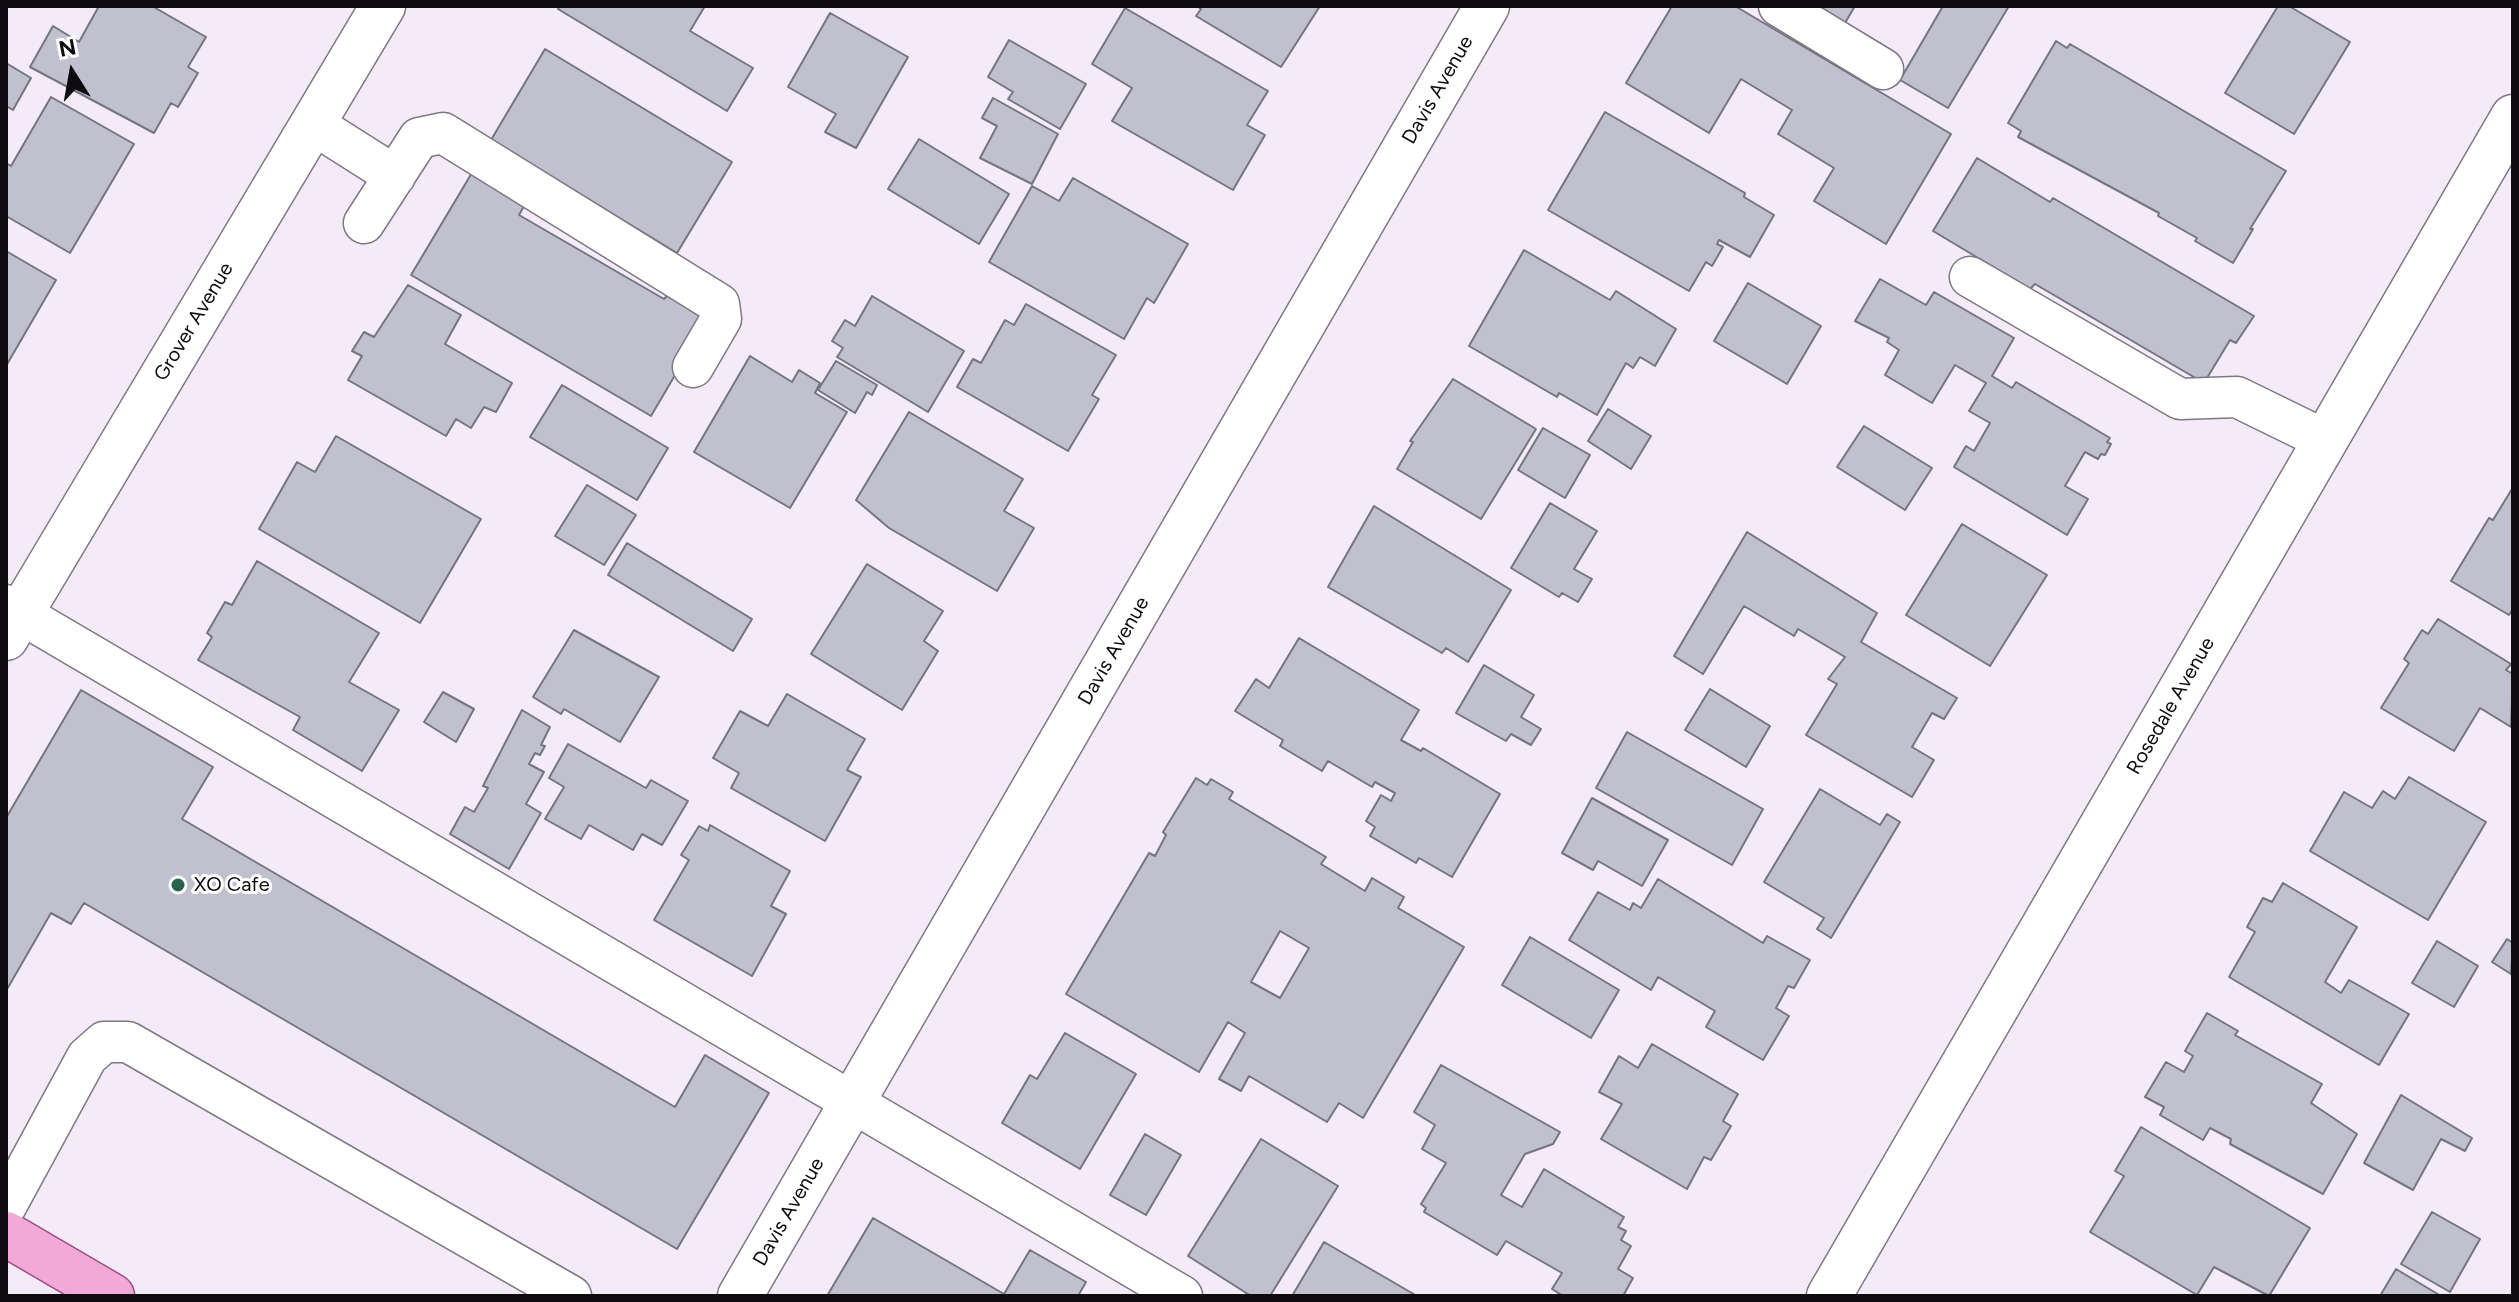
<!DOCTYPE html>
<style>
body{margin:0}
#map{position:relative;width:2519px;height:1302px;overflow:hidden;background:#f4ebf9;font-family:Figtree,sans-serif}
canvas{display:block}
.frame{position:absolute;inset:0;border:8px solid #0d0b0f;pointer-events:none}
.north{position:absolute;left:32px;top:32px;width:80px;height:80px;-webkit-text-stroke:6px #fff;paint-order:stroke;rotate:349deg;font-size:22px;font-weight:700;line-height:32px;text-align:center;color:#0d0b0f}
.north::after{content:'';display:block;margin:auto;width:28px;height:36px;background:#0d0b0f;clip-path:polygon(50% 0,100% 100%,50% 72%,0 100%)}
</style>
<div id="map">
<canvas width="2519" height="1302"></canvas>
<div class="frame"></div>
<div class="north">N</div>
</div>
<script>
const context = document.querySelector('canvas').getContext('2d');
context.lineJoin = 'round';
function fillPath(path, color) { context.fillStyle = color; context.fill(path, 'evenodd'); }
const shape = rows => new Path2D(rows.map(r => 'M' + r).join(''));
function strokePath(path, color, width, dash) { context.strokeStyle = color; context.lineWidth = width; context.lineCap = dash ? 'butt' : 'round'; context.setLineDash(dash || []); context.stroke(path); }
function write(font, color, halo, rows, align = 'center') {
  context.font = font + ' Figtree,sans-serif'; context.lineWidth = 6; context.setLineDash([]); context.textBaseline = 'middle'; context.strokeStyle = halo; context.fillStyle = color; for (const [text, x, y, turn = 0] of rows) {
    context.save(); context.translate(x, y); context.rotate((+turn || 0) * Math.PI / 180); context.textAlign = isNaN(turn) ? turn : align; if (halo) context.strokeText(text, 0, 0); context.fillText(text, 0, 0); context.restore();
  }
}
const building = shape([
 [99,6,152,6,206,37,188,67,198,73,178,107,171,103,154,133,30,67,53,26,79,42,99,6],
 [560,6,705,6,690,31,753,68,727,111,558,9,560,6],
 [1197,6,1320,6,1281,67,1196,16,1201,9,1197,6],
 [1672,6,1735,6,1951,134,1886,244,1814,201,1834,168,1778,134,1792,110,1741,79,1709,133,1626,83,1672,6],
 [1805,6,1855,6,1842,28,1805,6],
 [1943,6,2009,6,1948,108,1900,80,1943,6],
 [2278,6,2289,6,2350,42,2294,134,2225,93,2278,6],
 [1125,8,1268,91,1247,125,1265,135,1233,190,1112,121,1132,88,1092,64,1125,8],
 [830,13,908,57,856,148,825,132,836,114,788,87,830,13],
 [1009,40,1086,84,1060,129,1008,99,1013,92,988,77,1009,40],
 [2056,41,2067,48,2070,44,2286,171,2250,229,2253,229,2233,263,2195,241,2197,238,2158,216,2159,213,2018,137,2021,131,2008,123,2056,41],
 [545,49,732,162,677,253,491,140,545,49],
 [6,63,31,78,13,110,6,106,6,63],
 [51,97,134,144,70,253,6,216,6,163,11,166,51,97],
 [993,98,1058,134,1032,184,980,158,997,126,982,118,993,98],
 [1605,112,1745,193,1744,197,1774,215,1750,257,1719,240,1717,244,1723,247,1712,266,1706,262,1689,291,1548,210,1605,112],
 [919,139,1009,194,979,244,888,189,919,139],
 [1977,158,2050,202,2053,198,2254,316,2236,343,2230,340,2204,383,2035,284,2030,289,1933,231,1977,158],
 [476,166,529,197,519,215,664,299,667,296,708,319,651,416,411,275,476,166],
 [1073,178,1188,244,1154,303,1147,298,1124,339,989,262,1032,186,1059,201,1073,178],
 [1524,250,1610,300,1616,291,1676,329,1655,366,1640,357,1633,368,1626,363,1597,415,1559,393,1557,397,1469,346,1524,250],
 [6,251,56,280,6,366,6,251],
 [1880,279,1926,305,1934,292,2014,338,1992,376,2012,388,2016,382,2110,438,2107,442,2111,444,2105,455,2101,454,2098,459,2085,452,2065,486,2088,499,2067,535,1954,467,1966,446,1974,451,1990,423,1969,411,1986,383,1955,365,1932,403,1885,375,1899,350,1887,342,1889,338,1855,321,1880,279],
 [1748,283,1821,326,1787,384,1714,341,1748,283],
 [408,285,461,315,445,344,512,383,496,412,484,407,471,428,456,419,446,436,348,380,362,356,352,351,364,332,374,337,408,285],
 [872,296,964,351,928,412,837,357,843,348,832,341,845,320,855,326,872,296],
 [1026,304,1116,355,1092,395,1099,399,1068,451,957,387,973,359,981,363,1005,320,1014,325,1026,304],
 [750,356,792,382,799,370,820,383,815,393,847,412,790,508,694,452,750,356],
 [836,361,877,385,872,395,867,392,855,413,818,390,836,361],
 [1453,379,1536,429,1481,519,1397,469,1413,442,1410,441,1453,379],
 [562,385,668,448,637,500,530,437,562,385],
 [1608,409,1651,436,1631,469,1588,441,1608,409],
 [909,412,1023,479,1004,511,1034,528,997,591,889,528,856,500,909,412],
 [1864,426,1932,468,1905,510,1837,467,1864,426],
 [1543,428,1590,455,1565,498,1518,470,1543,428],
 [336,436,481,519,420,623,259,529,297,462,315,472,336,436],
 [587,485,636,515,604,565,555,536,587,485],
 [2512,489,2513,609,2509,615,2451,581,2489,518,2493,520,2512,489],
 [1550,503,1597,531,1574,569,1592,579,1578,602,1562,593,1559,597,1511,568,1550,503],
 [1374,506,1511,590,1468,662,1446,648,1442,653,1328,587,1374,506],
 [1962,524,2047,575,1990,666,1906,615,1962,524],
 [1747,532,1877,613,1861,642,1957,698,1944,719,1932,713,1912,747,1934,760,1912,797,1806,735,1837,684,1828,679,1845,657,1798,629,1794,636,1744,606,1703,674,1674,656,1747,532],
 [627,543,752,619,733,651,608,575,627,543],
 [257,561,379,633,349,682,399,710,362,771,293,730,300,717,198,660,212,637,207,633,225,602,232,605,257,561],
 [867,564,943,611,924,641,938,651,902,710,811,654,867,564],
 [2438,619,2511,664,2506,670,2513,674,2511,727,2480,708,2454,751,2381,708,2409,663,2404,659,2422,630,2428,634,2438,619],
 [574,630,659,677,620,742,564,709,561,714,533,697,574,630],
 [1299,638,1419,710,1401,740,1421,751,1423,748,1500,794,1452,877,1419,858,1416,863,1370,836,1375,827,1366,821,1381,795,1391,801,1395,793,1375,782,1372,787,1328,761,1322,771,1280,746,1283,740,1235,711,1256,679,1269,688,1299,638],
 [1484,665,1534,695,1521,717,1541,729,1531,745,1511,734,1506,741,1456,713,1484,665],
 [1710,689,1770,726,1746,767,1685,730,1710,689],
 [81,690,213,767,182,819,675,1107,705,1055,769,1093,677,1249,84,903,71,924,51,913,6,991,6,818,81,690],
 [443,692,474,709,456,742,424,722,443,692],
 [787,694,865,739,847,770,861,777,825,841,731,788,739,773,713,758,740,711,768,726,787,694],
 [522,710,550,727,541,745,545,746,540,755,535,753,529,764,544,772,526,804,541,813,509,869,450,834,465,807,474,812,488,788,483,786,522,710],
 [1627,732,1763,809,1732,865,1596,788,1627,732],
 [568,744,646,788,651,780,688,801,662,845,642,834,633,850,589,825,581,839,545,819,564,787,549,778,568,744],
 [2409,777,2486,822,2428,920,2310,851,2344,792,2372,808,2383,791,2395,799,2409,777],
 [1196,778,1207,785,1211,779,1233,792,1229,799,1326,857,1321,864,1365,891,1372,878,1404,897,1398,908,1464,947,1363,1118,1339,1103,1327,1122,1249,1076,1241,1091,1219,1079,1245,1033,1228,1022,1199,1072,1066,994,1149,853,1155,856,1166,835,1163,832,1196,778],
 [1280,931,1309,948,1280,998,1251,982,1280,931],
 [1820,789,1880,825,1887,814,1900,822,1831,938,1817,929,1824,918,1764,882,1820,789],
 [1592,798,1668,840,1642,886,1598,861,1593,870,1562,853,1592,798],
 [710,825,790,871,771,906,786,914,752,976,654,920,689,860,681,855,699,826,708,831,710,825],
 [1658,879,1763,943,1767,936,1810,960,1794,988,1788,986,1776,1008,1789,1016,1763,1060,1706,1027,1715,1011,1658,977,1651,990,1569,940,1598,892,1630,910,1633,903,1641,908,1658,879],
 [2283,883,2357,927,2325,982,2341,993,2349,980,2409,1014,2379,1065,2229,977,2255,932,2247,927,2263,898,2272,902,2283,883],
 [1530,937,1619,990,1591,1038,1502,985,1530,937],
 [2507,939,2513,943,2511,974,2492,962,2507,939],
 [2437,941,2478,966,2454,1007,2412,983,2437,941],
 [2207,1013,2238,1031,2235,1035,2322,1084,2311,1103,2357,1134,2323,1194,2230,1144,2231,1139,2210,1128,2203,1140,2160,1115,2164,1107,2145,1097,2166,1062,2184,1072,2193,1056,2185,1051,2207,1013],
 [1065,1033,1136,1074,1080,1169,1002,1123,1030,1075,1037,1079,1065,1033],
 [1652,1044,1738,1094,1723,1121,1731,1126,1711,1160,1704,1157,1687,1189,1601,1139,1622,1104,1599,1092,1619,1056,1638,1068,1652,1044],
 [1441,1065,1560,1132,1553,1144,1525,1154,1501,1195,1522,1207,1544,1169,1624,1217,1618,1227,1626,1231,1621,1240,1631,1246,1618,1269,1633,1278,1623,1296,1563,1296,1552,1289,1562,1273,1506,1241,1497,1255,1424,1212,1426,1208,1421,1204,1446,1163,1422,1149,1435,1125,1414,1112,1441,1065],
 [2401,1095,2472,1138,2465,1151,2441,1139,2413,1190,2364,1163,2401,1095],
 [2141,1127,2310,1228,2269,1296,2214,1267,2197,1295,2090,1232,2124,1176,2115,1171,2141,1127],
 [1145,1134,1181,1155,1146,1215,1110,1195,1145,1134],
 [1261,1139,1338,1186,1270,1296,1251,1296,1188,1256,1261,1139],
 [2432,1212,2480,1239,2450,1292,2401,1264,2432,1212],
 [873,1218,1004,1294,1030,1250,1086,1282,1078,1296,827,1296,873,1218],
 [1324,1242,1417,1296,1292,1296,1324,1242],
 [2396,1269,2441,1296,2380,1296,2396,1269]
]);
const service = shape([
 [1779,6,1883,69],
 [313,124,395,176],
 [364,223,419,138,443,133,719,304,721,319,693,367],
 [1970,277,2180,399,2237,397,2325,440],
 [6,605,1182,1296],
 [6,1206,87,1057,104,1042,128,1042,571,1296]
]);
const minor = shape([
 [6,638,383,6],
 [740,1296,1487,6],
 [1829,1296,2513,117]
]);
const primary = shape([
 [6,1234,112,1296]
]);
const markers = [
 [178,885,8,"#27634e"]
];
const streetNames = [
 ["Davis Avenue",1438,90,-60],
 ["Grover Avenue",194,322,-59],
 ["Davis Avenue",1114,651,-60],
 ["Rosedale Avenue",2171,706,-60],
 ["Davis Avenue",789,1212,-60]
];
const poiNames = [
 ["XO Cafe",194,885]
];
fillPath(building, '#c0c0ce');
strokePath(building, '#757582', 2);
strokePath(service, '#7f7883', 43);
strokePath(minor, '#7f7883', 47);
strokePath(primary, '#9d4d81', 47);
strokePath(service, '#fff', 40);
strokePath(minor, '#fff', 44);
strokePath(primary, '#f3a9d8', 44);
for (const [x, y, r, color] of markers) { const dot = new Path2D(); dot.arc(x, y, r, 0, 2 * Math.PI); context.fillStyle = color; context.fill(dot); strokePath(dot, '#fff', 3); }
write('20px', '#0d0b0f', '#fff', streetNames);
write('20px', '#0d0b0f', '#fff', poiNames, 'left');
</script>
